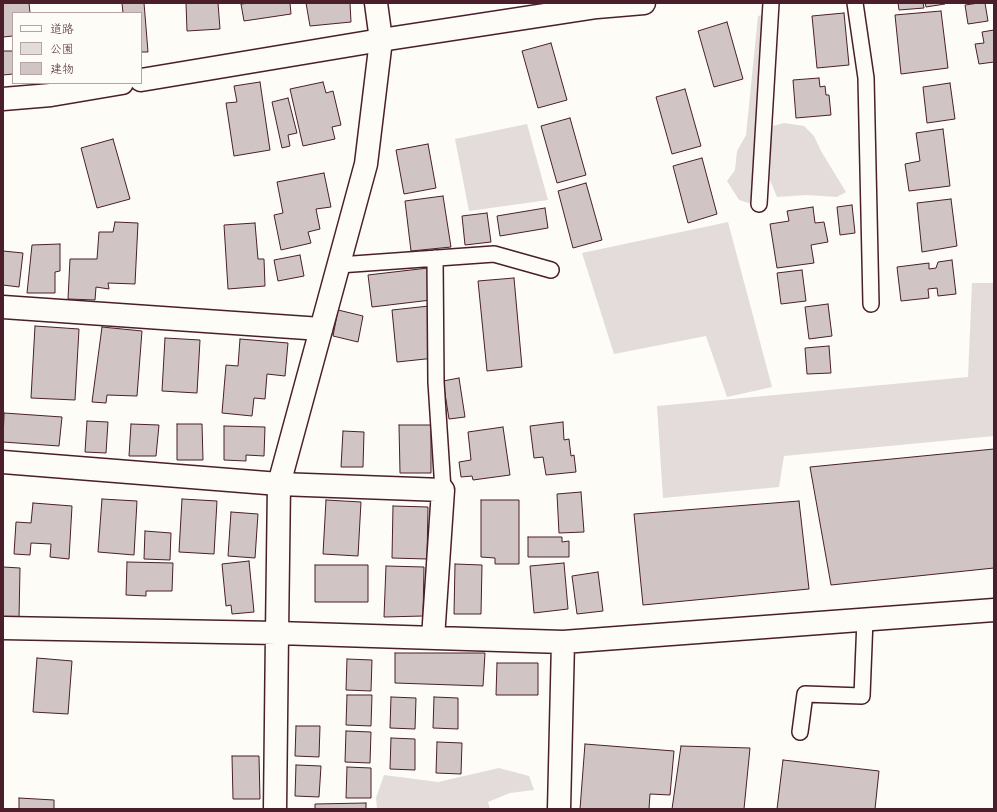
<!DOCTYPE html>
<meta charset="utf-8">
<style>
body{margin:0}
#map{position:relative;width:997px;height:812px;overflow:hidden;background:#fdfcf7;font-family:"Shantell Sans","Klee One",sans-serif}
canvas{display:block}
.frame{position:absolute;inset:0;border:4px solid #4a1f2b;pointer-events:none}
.legend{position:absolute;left:12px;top:12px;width:130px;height:72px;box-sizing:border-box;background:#fdfcf7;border:1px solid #b5a4a5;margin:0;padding:5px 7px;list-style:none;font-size:12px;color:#4a1f2b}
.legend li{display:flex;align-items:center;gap:8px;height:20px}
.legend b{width:20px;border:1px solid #b5a4a5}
</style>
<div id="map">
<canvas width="997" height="812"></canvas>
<div class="frame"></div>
<ul class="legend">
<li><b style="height:5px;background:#fdfcf7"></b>道路</li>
<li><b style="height:11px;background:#e3dcda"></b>公園</li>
<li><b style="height:11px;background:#d0c5c4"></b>建物</li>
</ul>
</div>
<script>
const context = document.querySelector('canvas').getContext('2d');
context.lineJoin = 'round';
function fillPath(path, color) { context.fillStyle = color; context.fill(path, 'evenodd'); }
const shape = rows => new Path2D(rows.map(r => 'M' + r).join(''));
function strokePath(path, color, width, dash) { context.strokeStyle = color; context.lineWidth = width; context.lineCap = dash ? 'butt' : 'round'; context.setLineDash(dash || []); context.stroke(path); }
const green = shape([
 [766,14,752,204,739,200,727,181,735,170,737,151,746,135,758,16],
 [784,123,804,126,814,136,821,151,846,192,837,197,807,195,777,197,770,180,771,138,773,126],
 [527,124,548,200,469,211,455,139],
 [728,222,772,387,727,397,706,336,614,354,582,253],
 [972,283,994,283,994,436,784,456,779,487,663,498,657,406,968,377],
 [499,768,529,776,534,790,510,793,488,802,490,809,377,809,376,798,384,775,438,782]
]);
const building = shape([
 [3,3,29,3,30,13,13,13,13,36,3,37,3,3],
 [122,3,144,3,148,52,141,52,141,13,123,13,122,3],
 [186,3,218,3,220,29,187,31,186,3],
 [250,3,290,3,291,14,244,21,241,4,250,3],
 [306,3,350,3,351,22,310,26,306,3],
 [898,3,923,3,924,8,899,10,898,3],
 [925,3,945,3,945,4,926,7,925,3],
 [979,3,985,3,988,21,968,24,965,5,979,3],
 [941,11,948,68,901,74,895,15,941,11],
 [844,13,849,65,817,68,812,16,844,13],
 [727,22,743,79,714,87,698,31,727,22],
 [994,30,994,62,979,64,975,44,984,43,982,32,994,30],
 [551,43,567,100,538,108,522,51,551,43],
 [3,51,13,51,13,74,3,75,3,51],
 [819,78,820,87,825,86,826,95,829,95,831,115,796,118,793,80,819,78],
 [260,82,270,150,234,156,226,103,237,102,234,86,260,82],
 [323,82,326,93,333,91,341,125,332,127,335,139,303,146,290,89,323,82],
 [950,83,955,119,927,123,923,87,950,83],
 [685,89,701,146,672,154,656,97,685,89],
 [288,98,297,133,288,135,290,146,282,148,272,102,288,98],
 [570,118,586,175,557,183,541,126,570,118],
 [943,129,950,186,909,191,905,164,920,161,916,133,943,129],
 [113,139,130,199,97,208,81,148,113,139],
 [428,144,436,188,404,194,396,150,428,144],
 [702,158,717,214,688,223,673,166,702,158],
 [324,173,331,207,316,209,320,229,308,232,311,243,281,250,274,215,283,213,277,182,324,173],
 [586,183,602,240,573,248,558,191,586,183],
 [443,196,451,247,411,251,405,201,443,196],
 [951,199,957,246,922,252,917,203,951,199],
 [852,205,855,233,840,235,837,207,852,205],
 [813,207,815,223,824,222,828,242,811,245,814,263,777,268,770,224,789,221,787,211,813,207],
 [545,208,548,228,500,236,497,216,545,208],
 [487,213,491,242,465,245,462,216,487,213],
 [115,222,138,223,135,284,108,283,109,289,96,287,95,300,68,299,70,259,97,259,99,232,113,232,115,222],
 [255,223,258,259,264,259,265,286,228,289,224,225,255,223],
 [60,244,60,271,55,272,55,293,27,293,32,245,60,244],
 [3,251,23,253,19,287,3,285,3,251],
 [300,255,304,276,278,281,274,260,300,255],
 [952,260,956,294,938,296,937,288,928,289,929,298,901,301,897,267,929,263,929,269,936,268,938,262,952,260],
 [428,268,431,300,372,307,368,275,428,268],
 [802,270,806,301,781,304,777,273,802,270],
 [514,278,522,367,487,371,478,281,514,278],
 [828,304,832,336,809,339,805,307,828,304],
 [429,306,435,358,397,362,392,310,429,306],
 [338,310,363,316,358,342,333,336,338,310],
 [35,326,79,329,75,400,31,398,35,326],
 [102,327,142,331,137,396,107,395,106,403,92,402,102,327],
 [165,338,200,340,197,393,162,391,165,338],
 [240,339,288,343,285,376,267,374,265,399,254,398,252,416,222,413,226,365,238,366,240,339],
 [829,346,831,373,807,374,805,348,829,346],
 [459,378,465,417,449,419,443,381,459,378],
 [4,413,62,417,59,446,3,442,4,413],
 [87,421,108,422,106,453,85,452,87,421],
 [563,422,564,440,569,439,571,456,574,455,576,472,546,475,543,457,534,458,530,426,563,422],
 [131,424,159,425,156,456,129,456,131,424],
 [177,424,202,424,203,460,177,460,177,424],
 [399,425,431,425,431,473,400,473,399,425],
 [224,426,265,427,264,456,246,455,246,461,224,460,224,426],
 [503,427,510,475,473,480,472,476,461,477,459,462,471,460,468,432,503,427],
 [343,431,364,432,363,467,341,467,343,431],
 [994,449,994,568,831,585,810,467,994,449],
 [581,492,584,532,559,533,557,494,581,492],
 [102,499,137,501,134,555,98,552,102,499],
 [182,499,217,501,214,554,179,552,182,499],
 [326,500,361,502,358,556,323,554,326,500],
 [481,500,519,500,519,564,495,564,495,558,481,557,481,500],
 [799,501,809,589,643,605,634,514,799,501],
 [33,503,72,506,69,559,50,557,51,544,31,543,30,555,14,554,16,522,31,523,33,503],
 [393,506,428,507,427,559,392,558,393,506],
 [231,512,258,514,255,558,228,556,231,512],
 [145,531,171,533,170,560,144,559,145,531],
 [528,537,562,537,562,542,569,541,569,557,528,557,528,537],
 [249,561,254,612,232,614,231,605,226,606,222,564,249,561],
 [127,562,173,563,172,591,146,591,146,596,126,595,127,562],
 [564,563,568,609,534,613,530,566,564,563],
 [455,564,482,565,481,614,454,614,455,564],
 [315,565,368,565,368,602,315,602,315,565],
 [386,566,424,567,423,616,384,617,386,566],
 [3,567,20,568,19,619,3,619,3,567],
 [598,572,603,611,577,614,572,576,598,572],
 [395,653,485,653,483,686,395,683,395,653],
 [37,658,72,661,68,714,33,712,37,658],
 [347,659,372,660,371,691,346,690,347,659],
 [497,663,538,663,538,695,496,695,497,663],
 [347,695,372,695,371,726,346,725,347,695],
 [391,697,416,698,415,729,390,728,391,697],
 [434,697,458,698,458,729,433,728,434,697],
 [296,726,320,726,319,757,295,756,296,726],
 [346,731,371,732,370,763,345,762,346,731],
 [391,738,415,739,415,770,390,769,391,738],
 [437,742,462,743,461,774,436,773,437,742],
 [585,744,674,751,670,795,650,794,649,809,580,809,585,744],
 [681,746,750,748,744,809,672,809,681,746],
 [232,756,259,756,260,799,233,799,232,756],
 [783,760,879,771,875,809,777,809,783,760],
 [296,765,321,766,319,797,295,796,296,765],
 [347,767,371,768,371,798,346,798,347,767],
 [19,798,54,800,54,809,19,809,19,798],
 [366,803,366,809,315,809,315,804,366,803]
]);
const lane = shape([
 [855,3,866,78,871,304],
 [759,204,771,3],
 [435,258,436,382,443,490],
 [339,265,494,254,551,270],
 [800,732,805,694,862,696,865,619]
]);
const street = shape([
 [141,80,381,40,597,7,644,3],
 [3,99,51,95,122,83],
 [3,307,321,329],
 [3,462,279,484,443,490,433,638],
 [3,628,277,633,563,642,994,610],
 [275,809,277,633],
 [559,809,563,642]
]);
const secondary = shape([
 [277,633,279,484,366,164,381,40,376,3]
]);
fillPath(green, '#e3dcda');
fillPath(building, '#d0c5c4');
strokePath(building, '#4a1f2b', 1);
strokePath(lane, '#4a1f2b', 18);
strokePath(street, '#4a1f2b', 25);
strokePath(secondary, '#4a1f2b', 25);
strokePath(lane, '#fdfcf7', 15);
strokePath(street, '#fdfcf7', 22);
strokePath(secondary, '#fdfcf7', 22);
</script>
